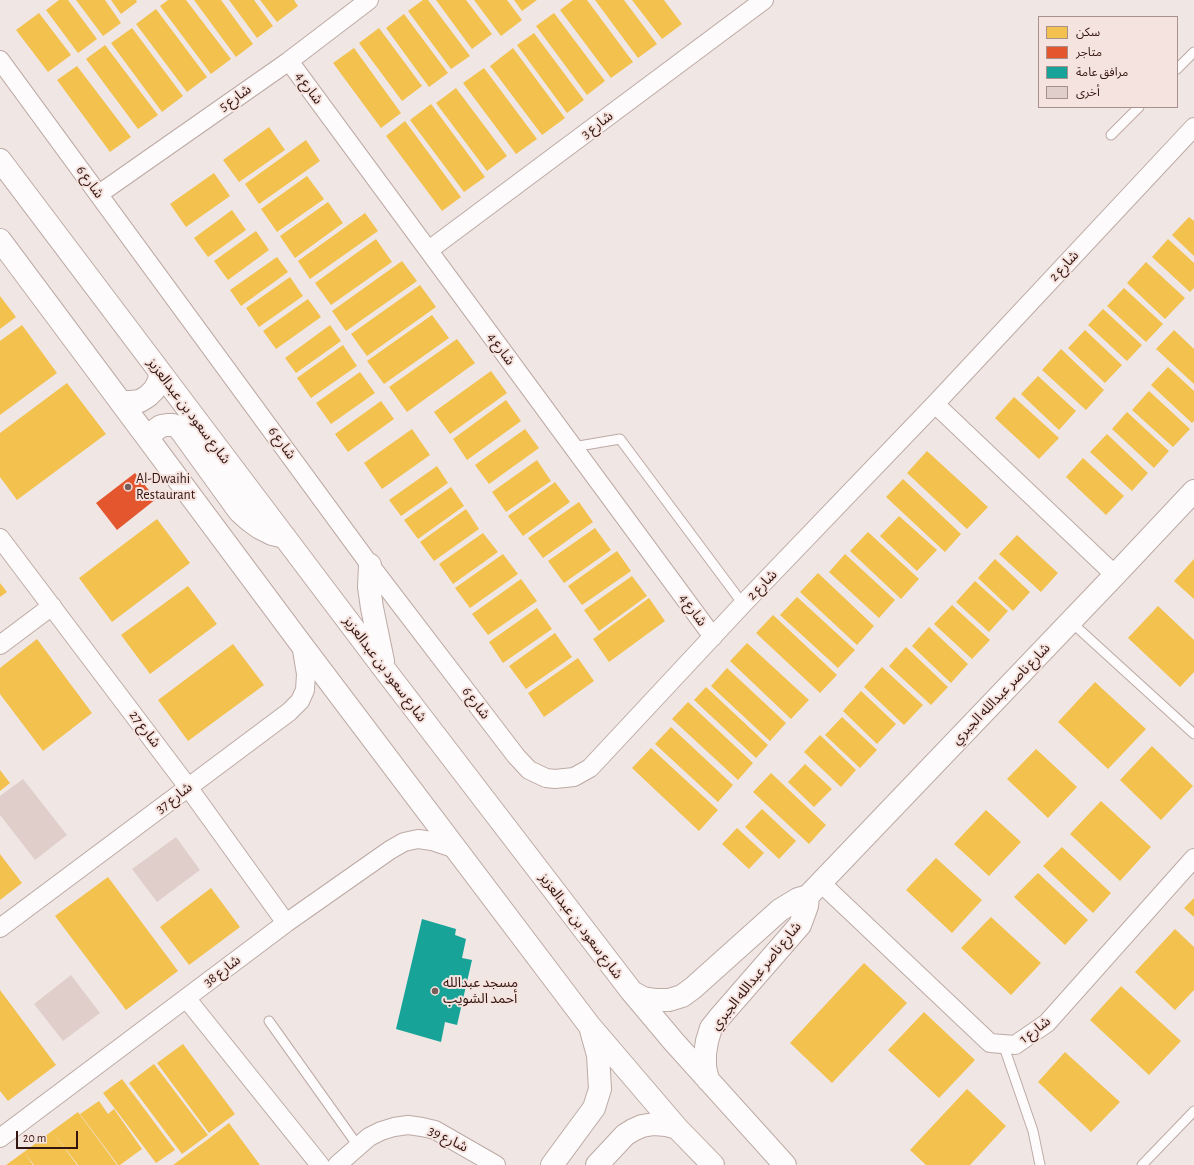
<!DOCTYPE html>
<meta charset="utf-8">
<style>
body{margin:0}
#map{position:relative;width:1194px;height:1165px;overflow:hidden;background:#f0e6e4;font-family:"Alegreya Sans","Noto Sans Arabic",sans-serif}
canvas{display:block}
.legend{position:absolute;left:1038px;top:16px;width:140px;height:92px;box-sizing:border-box;background:#f5e3df;border:1px solid #a8918c;margin:0;padding:5px 7px;list-style:none;font-size:12px;color:#34150f}
.legend li{display:flex;align-items:center;gap:8px;height:20px}
.legend b{width:20px;border:1px solid #a8918c}
.scale{position:absolute;left:16px;top:1131px;width:62px;height:18px;box-sizing:border-box;border:2px solid #34150f;border-top:0;padding-left:5px;font-size:12px;line-height:14px;white-space:nowrap;color:#34150f;-webkit-text-stroke:3px #f5e3df;paint-order:stroke}
</style>
<div id="map">
<canvas width="1194" height="1165"></canvas>
<ul class="legend">
<li><b style="height:11px;background:#f2c14e"></b>سكن</li>
<li><b style="height:11px;background:#e4572e"></b>متاجر</li>
<li><b style="height:11px;background:#17a398"></b>مرافق عامة</li>
<li><b style="height:11px;background:#e0ceca"></b>أخرى</li>
</ul>
<div class="scale">20 m</div>
</div>
<script>
const context = document.querySelector('canvas').getContext('2d');
context.lineJoin = 'round';
function fillPath(path, color) { context.fillStyle = color; context.fill(path, 'evenodd'); }
const shape = rows => new Path2D(rows.map(r => 'M' + r).join(''));
function strokePath(path, color, width, dash) { context.strokeStyle = color; context.lineWidth = width; context.lineCap = dash ? 'butt' : 'round'; context.setLineDash(dash || []); context.stroke(path); }
function write(font, color, halo, rows, align = 'center') {
  context.font = font + ' "Alegreya Sans","Noto Sans Arabic",sans-serif'; context.lineWidth = 4; context.setLineDash([]); context.textBaseline = 'middle'; context.strokeStyle = halo; context.fillStyle = color; for (const [text, x, y, turn = 0] of rows) {
    context.save(); context.translate(x, y); context.rotate((+turn || 0) * Math.PI / 180); context.textAlign = isNaN(turn) ? turn : align; if (halo) context.strokeText(text, 0, 0); context.fillText(text, 0, 0); context.restore();
  }
}
const homes = shape([
 [59,0,68,0,97,39,78,53,46,10],
 [76,0,105,0,121,23,103,36],
 [111,0,136,0,137,2,121,14],
 [168,0,186,0,231,59,211,74,160,6],
 [194,0,221,0,253,44,236,57],
 [229,0,254,0,273,26,257,38],
 [260,0,294,0,298,6,277,22],
 [423,0,428,0,470,56,451,69,408,11],
 [436,0,466,0,492,34,472,49],
 [474,0,507,0,522,20,501,36],
 [514,0,537,0,522,11],
 [573,0,587,0,633,62,611,78,560,10],
 [595,0,624,0,657,44,638,58],
 [632,0,664,0,682,24,662,39],
 [156,9,207,77,187,92,136,24],
 [39,13,71,55,48,72,16,30],
 [554,13,605,81,587,95,536,26],
 [404,14,448,73,429,87,386,28],
 [132,28,183,96,162,112,111,43],
 [379,28,422,86,402,101,359,43],
 [534,33,584,100,567,113,517,45],
 [105,45,158,115,138,129,86,59],
 [354,48,401,113,381,128,333,63],
 [513,48,565,118,542,135,490,66],
 [77,66,131,137,110,152,57,80],
 [484,68,537,139,516,154,463,83],
 [456,88,507,156,487,171,436,103],
 [431,104,485,177,464,192,410,120],
 [405,121,461,197,442,211,386,136],
 [269,127,285,150,239,182,223,160],
 [306,140,320,161,259,204,245,184],
 [214,173,230,196,186,227,170,204],
 [307,176,324,199,277,232,261,209],
 [328,202,343,223,295,258,280,236],
 [232,210,246,230,208,257,194,238],
 [365,213,378,231,310,279,298,261],
 [1189,217,1194,221,1194,256,1172,235],
 [256,231,269,250,228,280,214,261],
 [376,239,392,262,331,305,315,283],
 [1168,239,1194,263,1194,288,1190,292,1152,257],
 [277,257,288,272,241,306,230,290],
 [402,261,417,281,346,331,332,311],
 [1146,262,1185,298,1165,319,1127,283],
 [290,277,303,296,259,327,246,308],
 [420,285,436,307,367,356,351,334],
 [1124,288,1163,324,1146,342,1107,306],
 [0,296,16,317,0,329],
 [308,299,321,317,276,349,263,331],
 [1103,309,1142,345,1127,361,1088,325],
 [432,315,449,338,384,384,367,361],
 [22,325,57,373,0,415,0,341],
 [330,325,341,341,296,373,285,358],
 [1085,330,1122,365,1105,383,1068,348],
 [1174,330,1194,349,1194,384,1156,349],
 [457,339,475,363,407,412,389,387],
 [343,345,357,366,311,398,297,378],
 [1061,349,1104,390,1086,410,1042,370],
 [1168,367,1194,391,1194,421,1192,423,1151,385],
 [491,371,507,393,450,434,434,412],
 [360,372,375,393,331,424,316,403],
 [1038,376,1076,411,1059,430,1021,394],
 [67,383,106,434,17,500,0,477,0,433],
 [1149,391,1190,429,1173,447,1132,410],
 [1014,397,1059,438,1039,459,995,418],
 [506,400,521,421,467,460,453,439],
 [381,401,394,419,348,452,335,434],
 [1127,412,1169,451,1154,468,1112,429],
 [412,429,430,455,382,489,364,463],
 [525,429,539,448,489,484,475,465],
 [1107,434,1148,473,1132,491,1090,452],
 [927,451,988,507,967,529,907,473],
 [1083,458,1124,496,1106,515,1066,477],
 [537,460,551,481,506,512,492,492],
 [437,466,448,483,401,516,389,500],
 [903,479,961,534,945,552,886,497],
 [555,482,570,502,523,536,508,516],
 [451,487,464,506,418,539,404,520],
 [579,502,593,522,543,558,528,538],
 [466,509,479,529,434,561,420,542],
 [899,516,937,550,917,571,880,536],
 [157,519,190,563,112,622,79,578],
 [595,528,611,550,564,583,548,561],
 [868,532,919,579,901,599,850,551],
 [483,533,498,552,453,584,439,564],
 [1017,535,1058,573,1041,592,999,554],
 [617,551,631,571,582,605,568,586],
 [503,554,518,574,470,608,455,588],
 [845,554,895,600,879,618,829,572],
 [995,559,1030,592,1013,611,978,578],
 [1194,559,1194,599,1174,581],
 [818,573,874,626,857,645,800,592],
 [632,576,647,596,599,631,584,610],
 [521,579,537,601,488,635,472,614],
 [975,581,1008,611,989,632,956,602],
 [0,583,7,592,0,597],
 [188,586,217,624,150,674,121,635],
 [797,597,855,650,838,668,780,615],
 [649,598,665,621,609,662,593,639],
 [952,605,990,640,972,659,934,624],
 [1158,606,1194,640,1194,672,1180,687,1128,638],
 [537,608,552,629,503,663,489,642],
 [773,615,837,675,820,693,756,633],
 [929,627,968,664,951,683,912,646],
 [555,633,572,657,526,689,509,666],
 [37,639,92,713,43,751,0,694,0,668],
 [747,643,809,700,791,719,730,661],
 [233,644,264,685,188,741,158,700],
 [906,647,948,687,931,705,889,666],
 [578,658,594,681,544,717,528,693],
 [882,667,923,705,904,725,864,687],
 [727,668,786,723,770,741,711,686],
 [1095,682,1146,729,1108,769,1058,722],
 [706,687,768,745,756,758,694,700],
 [861,691,896,724,877,744,843,711],
 [688,702,753,763,738,780,672,719],
 [842,717,877,750,860,768,825,735],
 [671,727,733,785,718,802,655,744],
 [820,735,856,770,841,787,804,752],
 [1152,746,1193,786,1161,820,1120,780],
 [651,748,718,810,699,831,632,768],
 [1036,749,1077,787,1048,818,1007,779],
 [805,764,832,789,814,807,788,782],
 [0,770,10,783,0,791],
 [771,773,826,825,809,844,753,792],
 [1101,801,1151,847,1120,881,1070,834],
 [762,809,796,841,779,859,745,827],
 [986,810,1021,842,989,876,954,844],
 [737,828,764,853,749,869,722,844],
 [1062,847,1111,893,1093,913,1043,866],
 [0,854,22,883,0,900],
 [936,858,982,900,952,933,906,890],
 [1038,873,1088,920,1065,945,1014,897],
 [108,877,178,971,126,1010,55,916],
 [211,888,240,927,189,965,160,927],
 [1194,898,1194,917,1184,908],
 [991,917,1041,963,1011,995,961,948],
 [1175,929,1194,947,1194,990,1175,1010,1135,972],
 [864,963,907,1003,832,1083,790,1043],
 [1121,986,1181,1041,1149,1075,1090,1020],
 [0,990,56,1065,8,1101,0,1091],
 [924,1012,975,1060,939,1098,888,1050],
 [183,1044,235,1114,209,1133,157,1063],
 [1065,1052,1120,1102,1091,1132,1038,1082],
 [154,1064,208,1135,182,1154,129,1083],
 [122,1079,175,1150,156,1163,103,1093],
 [967,1089,1006,1126,970,1165,926,1165,910,1150],
 [99,1101,108,1114,114,1109,142,1149,120,1165,118,1165,80,1114],
 [78,1112,117,1165,78,1165,52,1131],
 [229,1123,260,1165,173,1165,207,1140],
 [52,1131,77,1165,34,1165,24,1152],
 [24,1152,33,1165,6,1165]
]);
const shops = shape([
 [135,473,156,499,117,530,96,503]
]);
const public = shape([
 [422,919,456,929,455,935,466,939,462,958,472,960,457,1025,445,1022,441,1042,396,1029]
]);
const building = shape([
 [23,779,67,835,35,860,0,815,0,796],
 [176,837,200,870,157,902,132,869],
 [71,975,100,1013,63,1041,34,1004]
]);
const lane = shape([
 [1177,69,1194,52],
 [1111,135,1139,107],
 [573,447,620,439,743,604],
 [1070,621,1194,734],
 [269,1021,358,1146],
 [1003,1044,1033,1131,1040,1165],
 [1142,1165,1194,1111]
]);
const street = shape([
 [0,60,370,565,516,756,529,770,546,778,555,779,574,777,590,768,743,604,935,404,1194,127],
 [289,61,713,637],
 [99,194,289,61,369,0],
 [429,250,764,0],
 [935,404,1115,575],
 [0,538,188,787,286,923],
 [0,645,52,606],
 [821,883,990,1043,1015,1045,1047,1023,1194,858],
 [0,928,289,712,300,701,305,690,306,674,301,644],
 [186,998,320,1165],
 [0,1138,286,923,390,850,404,842,418,839,432,841,456,849],
 [337,1165,369,1137,381,1131,394,1127,408,1125,422,1127,435,1130,496,1165]
]);
const secondary = shape([
 [0,160,385,670,632,992,674,1042,785,1165],
 [0,240,301,644,589,1025,677,1128,713,1165],
 [121,402,131,402,140,401,148,396,154,390,159,381,160,372],
 [147,436,161,426,167,425,173,425,179,428,239,511,249,520,260,528,272,534,285,537],
 [370,565,369,587,372,608,383,661],
 [632,992,643,998,656,1000,669,1000,682,996,693,988,780,910,798,899,808,896,1115,575,1194,491],
 [708,1080,705,1067,705,1054,707,1041,711,1028,719,1018,800,925,807,906,808,896],
 [552,1165,594,1108,600,1089,598,1055,591,1030],
 [597,1165,625,1135,633,1130,642,1126,654,1124,666,1125,677,1128]
]);
const markers = [
 [128,487,4,"#765e5a"],
 [435,991,4,"#765e5a"]
];
const streetNames = [
 ["شارع 4",309,88,54],
 ["شارع 5",235,98,-35],
 ["شارع 3",597,125,-37],
 ["شارع 6",90,182,54],
 ["شارع 2",1064,266,-47],
 ["شارع 4",501,349,54],
 ["شارع سعود بن عبدالعزيز",189,411,53],
 ["شارع 6",282,443,54],
 ["شارع 2",762,585,-46],
 ["شارع 4",693,610,54],
 ["شارع سعود بن عبدالعزيز",385,669,53],
 ["شارع ناصر عبدالله الجبري",1001,694,-46],
 ["شارع 6",476,703,53],
 ["شارع 27",145,729,53],
 ["شارع 37",174,798,-37],
 ["شارع سعود بن عبدالعزيز",581,926,53],
 ["شارع 38",222,971,-37],
 ["شارع ناصر عبدالله الجبري",756,976,-51],
 ["شارع 1",1035,1030,-37],
 ["شارع 39",448,1139,26]
];
const poiNames = [
 ["Al-Dwaihi",136,479],
 ["Restaurant",136,495],
 ["مسجد عبدالله",443,983],
 ["أحمد الشويب",443,999]
];
fillPath(homes, '#f2c14e');
fillPath(shops, '#e4572e');
fillPath(public, '#17a398');
fillPath(building, '#e0ceca');
strokePath(lane, '#bdaaa5', 11);
strokePath(street, '#bdaaa5', 20);
strokePath(secondary, '#bdaaa5', 24);
strokePath(lane, '#fdfbfb', 9);
strokePath(street, '#fdfbfb', 18);
strokePath(secondary, '#fdfbfb', 22);
for (const [x, y, r, color] of markers) { const dot = new Path2D(); dot.arc(x, y, r, 0, 2 * Math.PI); context.fillStyle = color; context.fill(dot); strokePath(dot, '#f5e3df', 1.5); }
write('14px', '#34150f', '#f5e3df', streetNames);
write('14px', '#34150f', '#f5e3df', poiNames, 'left');
</script>
